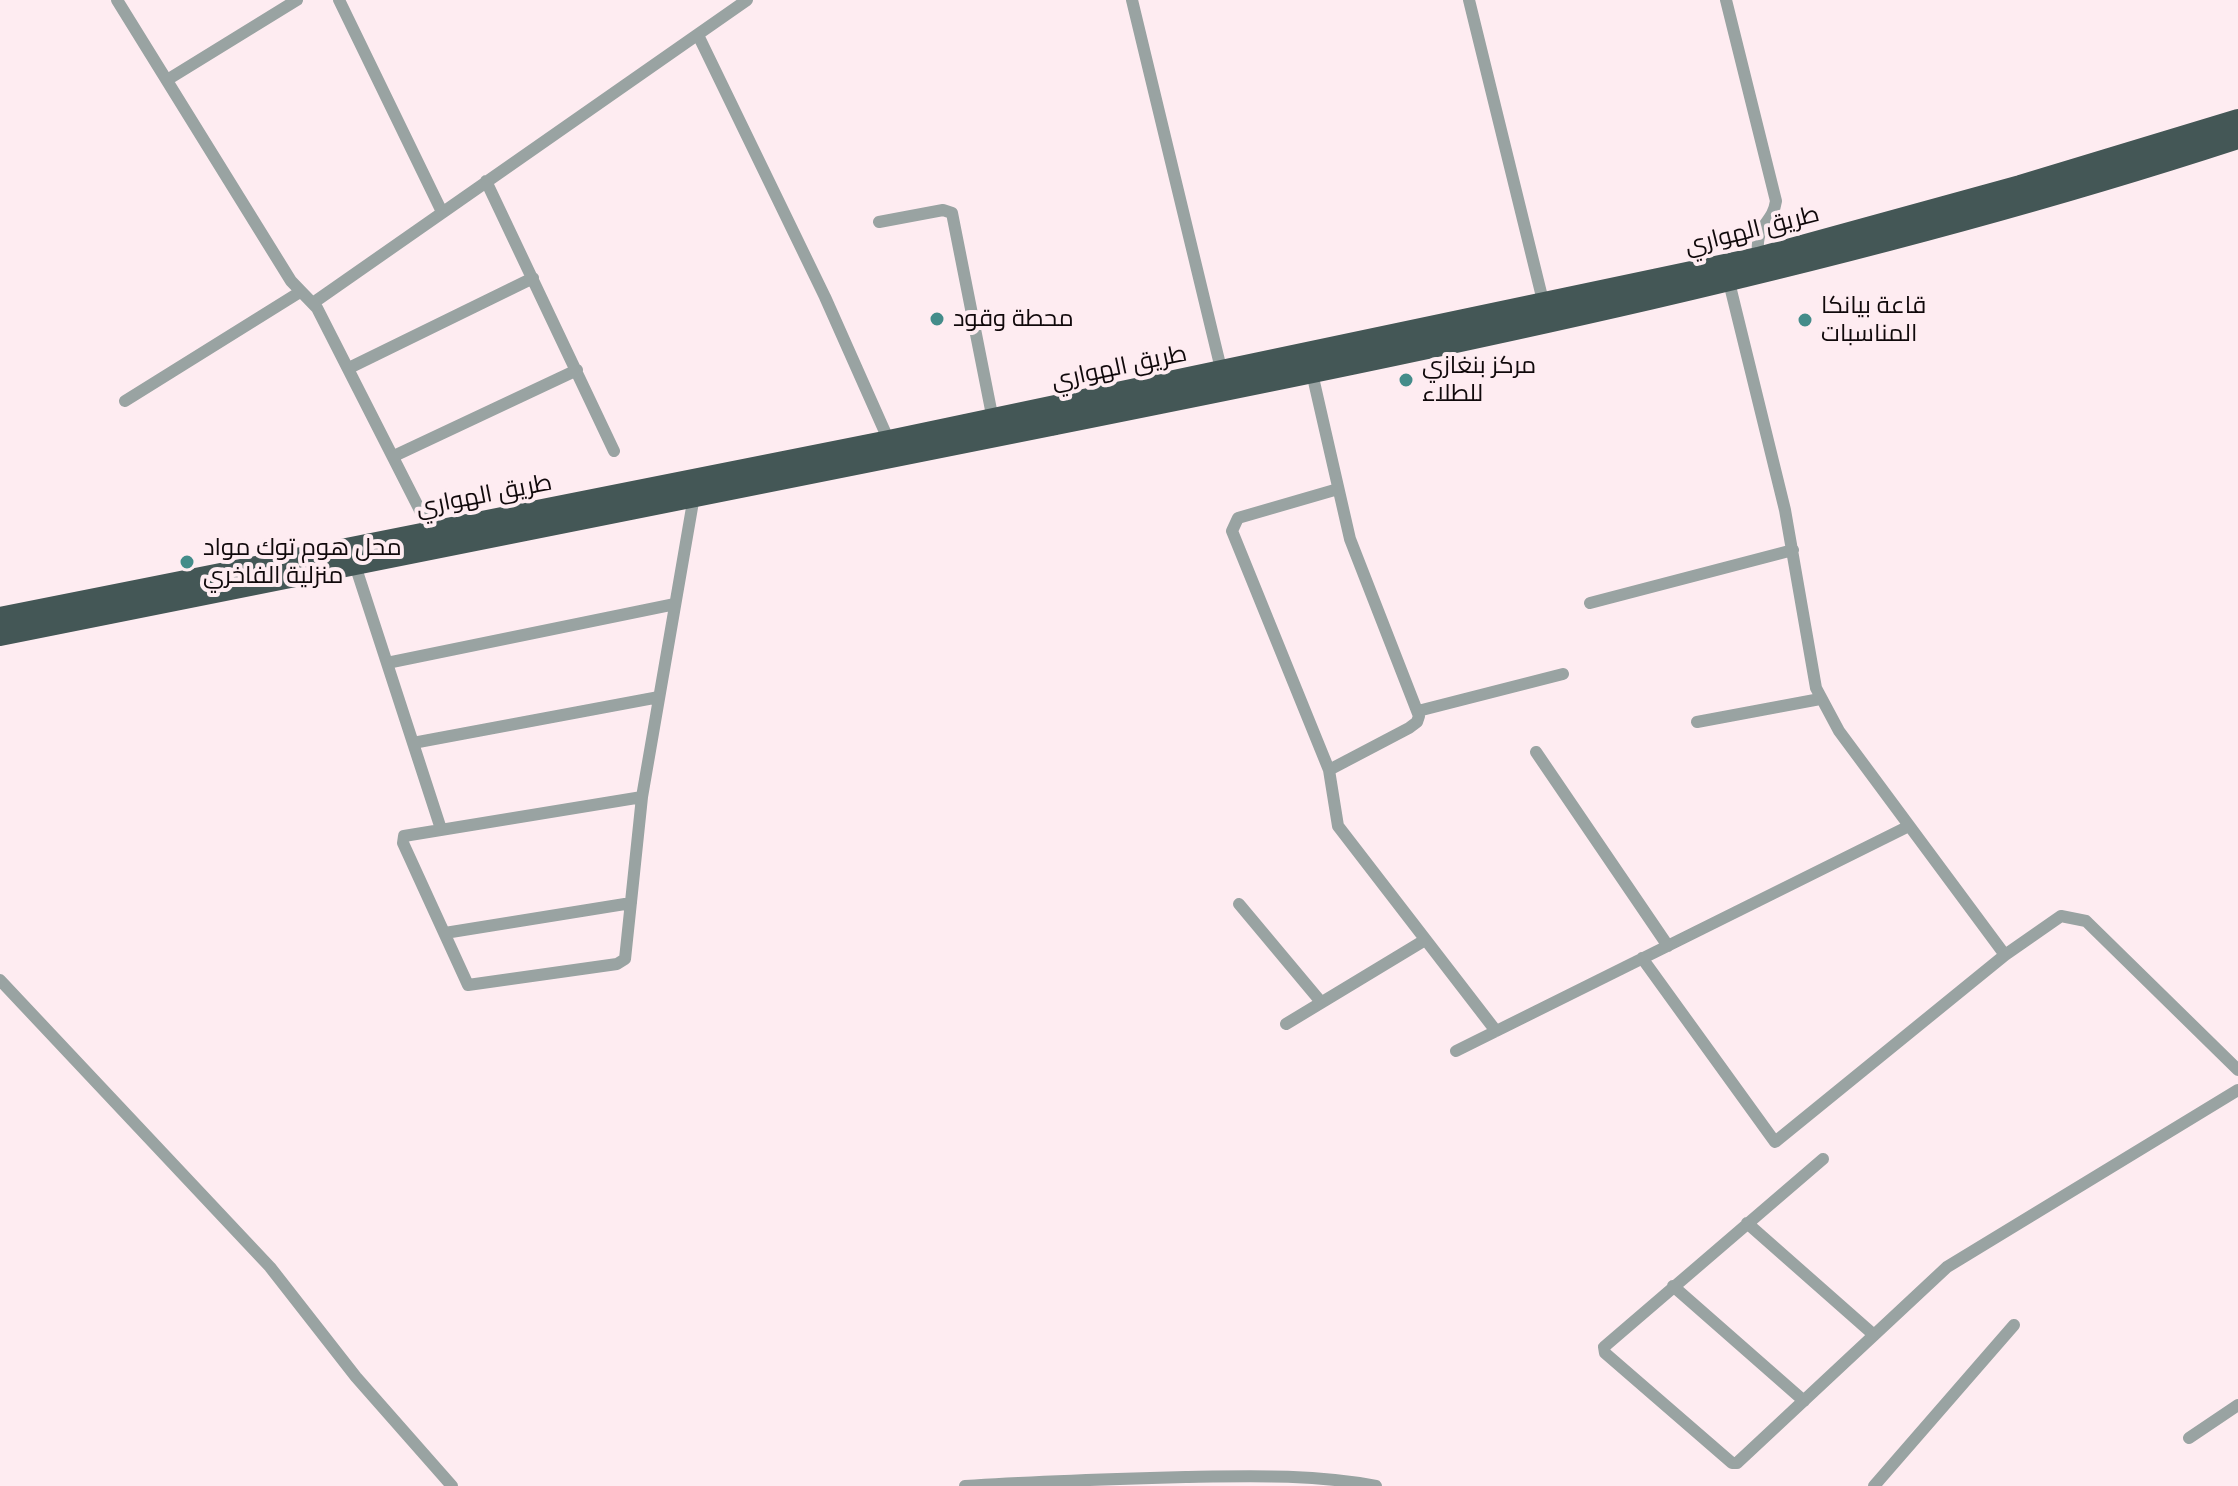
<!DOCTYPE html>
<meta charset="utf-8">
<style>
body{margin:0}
canvas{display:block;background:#feecf1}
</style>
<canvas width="2238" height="1486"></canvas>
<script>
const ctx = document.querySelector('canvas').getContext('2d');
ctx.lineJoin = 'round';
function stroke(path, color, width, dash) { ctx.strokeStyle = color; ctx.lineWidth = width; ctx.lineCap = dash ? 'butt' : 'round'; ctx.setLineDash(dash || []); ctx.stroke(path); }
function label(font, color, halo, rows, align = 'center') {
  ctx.font = font + ' "Public Sans",Cairo,sans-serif'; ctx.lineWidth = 8; ctx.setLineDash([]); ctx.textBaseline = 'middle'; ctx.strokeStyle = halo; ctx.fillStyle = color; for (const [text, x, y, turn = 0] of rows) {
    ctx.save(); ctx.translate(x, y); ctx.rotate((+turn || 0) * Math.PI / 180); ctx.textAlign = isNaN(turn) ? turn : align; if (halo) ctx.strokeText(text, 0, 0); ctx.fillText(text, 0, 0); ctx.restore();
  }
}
stroke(new Path2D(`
 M 117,0 L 291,281 L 317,308 L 431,532
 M 339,0 L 442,212
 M 1132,0 L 1222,373
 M 1469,0 L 1544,305
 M 1726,0 L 1776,201 C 1772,227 1755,220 1758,258
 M 698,35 L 825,297 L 889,441
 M 167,80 L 297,0
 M 486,181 L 614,451
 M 879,222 L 943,210 L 952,213 L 993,420
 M 1729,282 L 1785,510 L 1816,688 L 1839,731 L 2005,955
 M 313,303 L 747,0
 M 349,368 L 533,278
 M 1312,373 L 1350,539 L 1419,716 L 1417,722 L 1409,728 L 1329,770 L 1338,826 L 1496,1031
 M 125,401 L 300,292
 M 394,456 L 577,370
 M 355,565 L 441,829
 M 1590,603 L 1793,550
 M 387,663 L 675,604
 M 1418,711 L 1563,674
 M 1697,722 L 1820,699
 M 413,743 L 659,697
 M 1536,752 L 1668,946
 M 1329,770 L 1232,531 L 1238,518 L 1338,489
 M 642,797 L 404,836 L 403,843 L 468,985 L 617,964 L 625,959 L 642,797 L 694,496
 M 1239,904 L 1321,1002
 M 445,933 L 631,903
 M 1642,958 L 1775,1142 L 2005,955 L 2061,916 L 2086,921 L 2238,1070
 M 0,980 L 270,1267 L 356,1377 L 452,1486
 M 1286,1024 L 1425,940
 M 1456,1051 L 1909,826
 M 1823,1159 L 1604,1347 L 1605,1353 L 1732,1463 L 1737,1463 L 1947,1267 L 2238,1090
 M 1747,1223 L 1874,1335
 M 1673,1286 L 1804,1401
 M 2189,1438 L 2238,1405
 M 965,1486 C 1039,1481 1112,1479 1186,1477 C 1250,1476 1314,1474 1376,1486
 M 1874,1486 L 2014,1325`), '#99a3a2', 12);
stroke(new Path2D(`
 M 0,618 L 889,441 L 1758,258 L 2020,186 L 2238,120
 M 0,635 C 350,566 701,494 1051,425 C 1450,345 1850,265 2238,138`), '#445756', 22);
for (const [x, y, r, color] of [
 [937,319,8,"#448c8a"],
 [1805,320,8,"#448c8a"],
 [1406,380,8,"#448c8a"],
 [187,562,8,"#448c8a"]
]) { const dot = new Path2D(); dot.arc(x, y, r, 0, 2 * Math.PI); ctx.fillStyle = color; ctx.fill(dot); stroke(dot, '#feecf1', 3); }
label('24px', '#10090b', '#feecf1', [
 ["طريق الهواري",1752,230,-14],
 ["طريق الهواري",1119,367,-12],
 ["طريق الهواري",484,495,-11]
]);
label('24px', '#10090b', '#feecf1', [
 ["قاعة بيانكا",1821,306],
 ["المناسبات",1821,334],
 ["محطة وقود",953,319],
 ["مركز بنغازي",1422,366],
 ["للطلاء",1422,394],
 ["محل هوم توك مواد",203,548],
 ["منزلية الفاخري",203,576]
], 'left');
</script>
